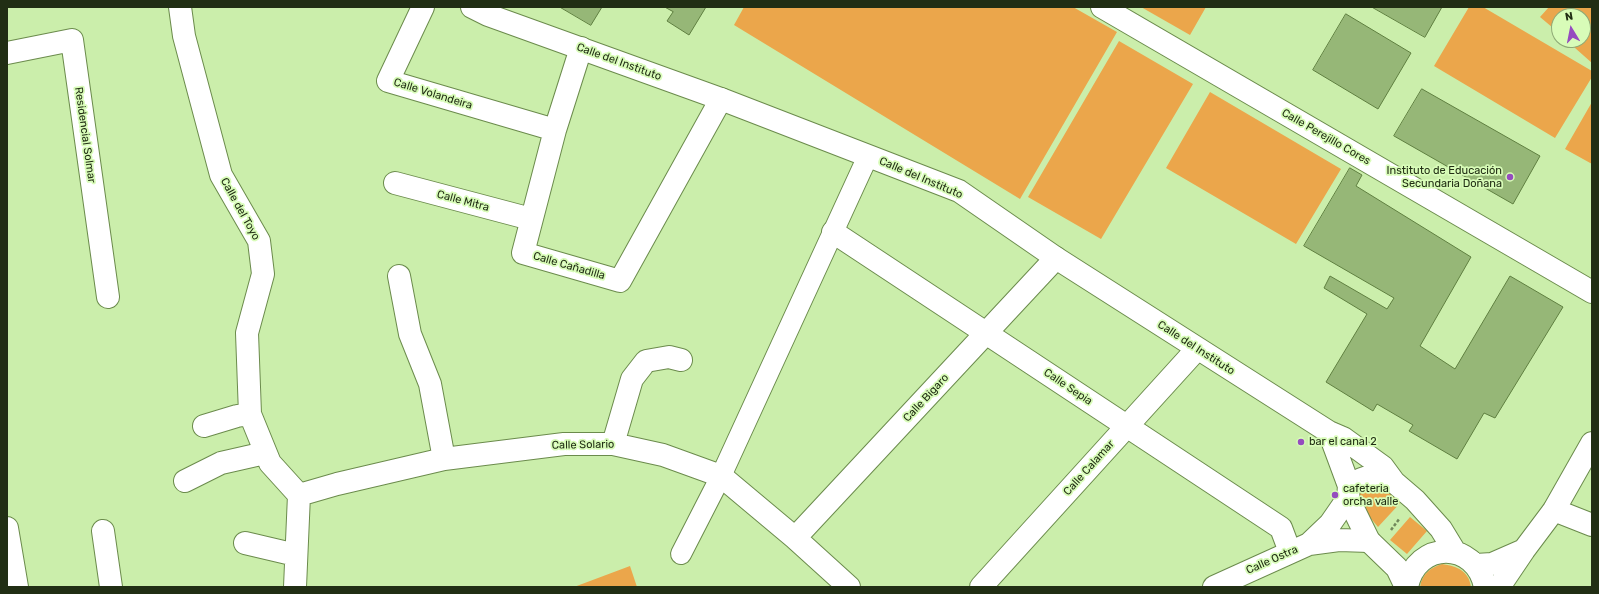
<!DOCTYPE html>
<meta charset="utf-8">
<style>
body{margin:0}
#map{position:relative;width:1599px;height:594px;overflow:hidden;background:#cbeeab;font-family:Rubik,sans-serif}
canvas{display:block}
.frame{position:absolute;inset:0;border:8px solid #212e14;pointer-events:none}
.north{position:absolute;left:1551px;top:8px;width:40px;height:40px;box-sizing:border-box;background:#d8fcb8;border:1px solid #8faa76;border-radius:50%;rotate:350deg;font-size:11px;font-weight:700;line-height:16px;text-align:center;color:#212e14}
.north::after{content:'';display:block;margin:auto;width:14px;height:18px;background:#954cbf;clip-path:polygon(50% 0,100% 100%,50% 72%,0 100%)}
</style>
<div id="map">
<canvas width="1599" height="594"></canvas>
<div class="frame"></div>
<div class="north">N</div>
</div>
<script>
const ctx = document.querySelector('canvas').getContext('2d');
ctx.lineJoin = 'round';
function paint(path, color) { ctx.fillStyle = color; ctx.fill(path, 'evenodd'); }
function stroke(path, color, width, dash) { ctx.strokeStyle = color; ctx.lineWidth = width; ctx.lineCap = dash ? 'butt' : 'round'; ctx.setLineDash(dash || []); ctx.stroke(path); }
function label(font, color, halo, rows, align = 'center') {
  ctx.font = font + ' Rubik,sans-serif'; ctx.lineWidth = 3.5; ctx.setLineDash([]); ctx.textBaseline = 'middle'; ctx.strokeStyle = halo; ctx.fillStyle = color; for (const [text, x, y, turn = 0] of rows) {
    ctx.save(); ctx.translate(x, y); ctx.rotate((+turn || 0) * Math.PI / 180); ctx.textAlign = isNaN(turn) ? turn : align; if (halo) ctx.strokeText(text, 0, 0); ctx.fillText(text, 0, 0); ctx.restore();
  }
}
paint(new Path2D(`
 M 744,7 L 1073,7 L 1117,32 L 1020,199 L 734,25 Z
 M 1141,7 L 1206,7 L 1190,35 Z
 M 1469,7 L 1483,7 L 1592,71 L 1592,77 L 1555,138 L 1434,66 Z
 M 1549,7 L 1592,7 L 1592,63 L 1566,40 L 1583,40 L 1583,16 L 1559,16 L 1559,33 L 1540,17 Z
 M 1119,41 L 1193,84 L 1101,239 L 1028,197 Z
 M 1210,92 L 1341,169 L 1296,244 L 1166,168 Z
 M 1592,102 L 1592,164 L 1565,149 Z
 M 1375,483 L 1403,500 L 1378,527 L 1359,504 L 1359,494 L 1362,489 Z
 M 1410,517 L 1427,531 L 1407,554 L 1390,540 Z
 M 1442,564 C 1457,566 1469,571 1471,587 L 1420,587 C 1422,574 1430,568 1442,564 Z
 M 630,566 L 637,587 L 574,587 Z`), '#eba64b');
const building = new Path2D(`
 M 560,7 L 602,7 L 591,25 Z
 M 665,7 L 706,7 L 689,35 L 667,21 L 673,12 Z
 M 1372,7 L 1442,7 L 1425,37 Z
 M 1346,14 L 1411,53 L 1378,109 L 1313,70 Z
 M 1422,89 L 1540,156 L 1513,204 L 1394,136 Z
 M 1350,168 L 1362,175 L 1356,186 L 1471,257 L 1420,346 L 1455,369 L 1510,276 L 1563,307 L 1495,418 L 1484,413 L 1457,459 L 1409,431 L 1413,425 L 1377,404 L 1373,411 L 1326,382 L 1367,314 L 1324,288 L 1330,276 L 1387,309 L 1394,298 L 1304,246 Z`);
paint(building, '#96b777');
stroke(building, '#5f7f40', 1);
const pedestrian = new Path2D(`
 M 681,554 L 721,476 L 868,156`);
const minor = new Path2D(`
 M 180,7 L 184,36 L 221,175 L 259,241 L 263,274 L 247,333 L 250,414 L 270,463 L 299,495
 M 423,7 L 388,81 L 555,130
 M 1102,7 L 1592,292
 M 581,48 L 555,130 L 523,253 L 620,281 L 721,99
 M 7,53 L 72,40 L 108,297
 M 395,183 L 531,219
 M 833,232 L 1281,528 L 1290,552
 M 399,276 L 410,334 L 430,384 L 444,459
 M 204,426 L 237,416 L 250,414
 M 613,444 L 632,379 L 646,361 L 669,357 L 681,360
 M 185,481 L 221,463 L 265,453
 M 299,495 L 337,484 L 444,459 L 564,444 L 613,444 L 663,455 L 721,476 L 795,538 L 849,587
 M 1554,510 L 1592,525
 M 103,531 L 111,587
 M 795,538 L 1056,258
 M 245,543 L 296,555
 M 1309,544 L 1330,524 L 1348,498
 M 295,587 L 299,495
 M 981,587 L 1197,349
 M 1214,587 L 1309,544 L 1339,540 L 1369,541`);
const tertiary = new Path2D(`
 M 472,7 L 488,15 L 721,99 L 959,191 L 1056,258 L 1329,432 L 1343,438 L 1383,467 L 1394,482 L 1415,500 L 1441,529 L 1455,552
 M 1329,432 L 1349,486
 M 1394,482 C 1373,476 1368,473 1349,486 L 1348,498 L 1369,541 L 1397,568 L 1406,587
 M 7,528 L 17,587
 M 1476,565 L 1492,564 L 1524,550
 M 1407,587 C 1416,540 1476,540 1485,587
 M 1499,587 L 1524,550 L 1554,510 L 1592,443`);
stroke(pedestrian, '#6b8b4c', 22);
stroke(minor, '#6b8b4c', 24);
stroke(tertiary, '#6b8b4c', 24);
stroke(new Path2D(`
 M 1391,530 L 1400,518`), '#70875a', 2.5, [3, 2]);
stroke(pedestrian, '#fff', 20);
stroke(minor, '#fff', 22);
stroke(tertiary, '#fff', 22);
for (const [x, y, r, color] of [
 [1510,177,4,"#954cbf"],
 [1301,442,4,"#954cbf"],
 [1335,495,4,"#954cbf"]
]) { const dot = new Path2D(); dot.arc(x, y, r, 0, 2 * Math.PI); ctx.fillStyle = color; ctx.fill(dot); stroke(dot, '#d8fcb8', 1.5); }
label('11px', '#212e14', '#d8fcb8', [
 ["Calle del Instituto",619,62,20],
 ["Calle Volandeira",433,94,17],
 ["Residencial Solmar",85,135,82],
 ["Calle Perejillo Cores",1326,137,30],
 ["Calle del Instituto",921,178,23],
 ["Calle Mitra",463,201,15],
 ["Calle del Toyo",240,209,61],
 ["Calle Cañadilla",569,266,16],
 ["Calle del Instituto",1196,348,33],
 ["Calle Sepia",1068,387,34],
 ["Calle Bigaro",926,398,-47],
 ["Calle Solario",583,445,-1],
 ["Calle Calamar",1089,468,-48],
 ["Calle Ostra",1272,560,-24]
]);
label('11px', '#212e14', '#d8fcb8', [
 ["Instituto de Educación",1502,171,"right"],
 ["Secundaria Doñana",1502,184,"right"],
 ["bar el canal 2",1309,442],
 ["cafeteria",1343,489],
 ["orcha valle",1343,502]
], 'left');
</script>
